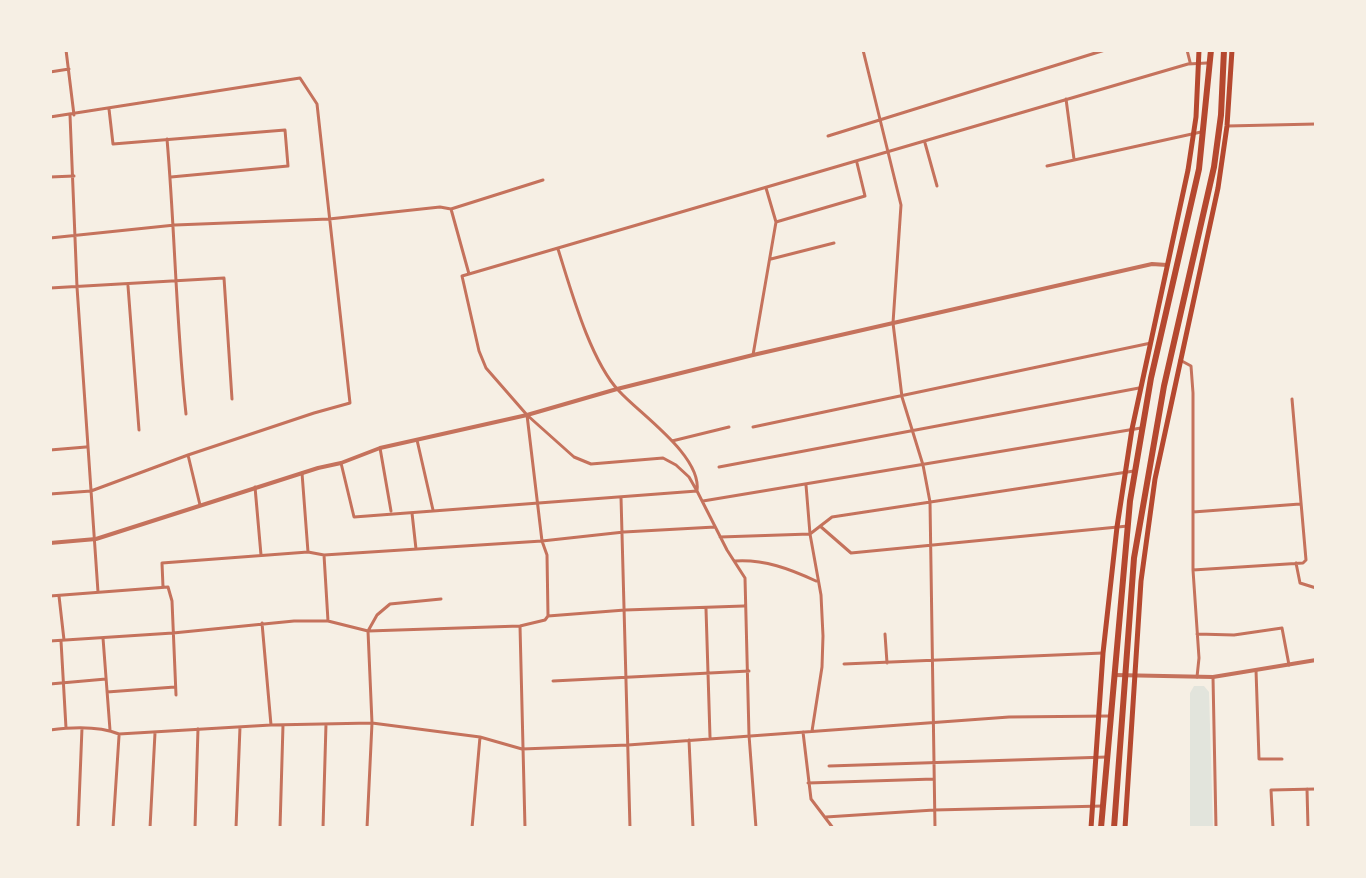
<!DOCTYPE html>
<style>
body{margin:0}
#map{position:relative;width:1366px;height:878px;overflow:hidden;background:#f6efe4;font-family:"Sofia Sans Condensed",sans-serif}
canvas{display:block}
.frame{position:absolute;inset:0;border:52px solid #f6efe4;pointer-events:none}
</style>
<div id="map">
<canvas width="1366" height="878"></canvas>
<div class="frame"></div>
</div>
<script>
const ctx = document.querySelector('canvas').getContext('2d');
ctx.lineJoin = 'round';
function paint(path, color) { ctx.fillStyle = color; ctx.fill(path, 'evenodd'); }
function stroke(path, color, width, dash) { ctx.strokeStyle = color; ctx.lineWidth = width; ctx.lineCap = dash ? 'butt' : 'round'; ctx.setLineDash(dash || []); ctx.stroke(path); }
paint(new Path2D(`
 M 1194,686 L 1204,686 L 1209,692 L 1213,828 L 1190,828 L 1190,693 Z`), '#e2e4dc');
stroke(new Path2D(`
 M 66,50 L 74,115
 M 863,50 L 901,205 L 893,323 L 902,397 L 923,465 L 930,502 L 935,828
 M 1187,50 L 1190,62
 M 50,72 L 69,69
 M 1066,99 L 1074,159
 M 109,109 L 113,144 L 285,130 L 288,166 L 171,177
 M 70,115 L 77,287 L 98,592
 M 50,117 L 300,78 L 317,104 L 350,403 L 314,413 L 188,455 L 91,491 L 50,494
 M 1227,126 L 1316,124
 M 828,136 L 1105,50
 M 167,139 C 175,231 176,323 186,414
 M 925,143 L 937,186
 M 1047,166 L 1201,132
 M 50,177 L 74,176
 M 451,209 L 543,180
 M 776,222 L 865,196 L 857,163
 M 50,238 L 175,225 L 329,219 L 440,207 L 451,209 L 469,274 L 462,276 L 479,351 L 486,368 L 527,415 L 542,541 L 547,555 L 548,616
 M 558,249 C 571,290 590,360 619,391 C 641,415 702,456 697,491
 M 771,259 L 834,243
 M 469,274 L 1188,64 L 1207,63
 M 128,286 L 139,430
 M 50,288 L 224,278 L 232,399
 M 753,355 L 776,222 L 766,188
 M 1180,360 L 1191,366 L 1193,393 L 1193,570 L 1199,658 L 1197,677
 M 527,415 L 574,457 L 591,464 L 663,458 L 676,465 L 689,477 L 697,491 L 727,550 L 745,578 L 749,735 L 756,828
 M 753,427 L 1151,343
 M 417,440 L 433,510
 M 672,441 L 729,427
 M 380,448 L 391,511
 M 50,450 L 86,447
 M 188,455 L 200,505
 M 341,463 L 354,517 L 697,491
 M 719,467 L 1139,388
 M 302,473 L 308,552
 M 806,485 L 810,534 L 821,595 L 823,636 L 822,667 L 812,731
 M 255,487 L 261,555
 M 621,497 L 630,828
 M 703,501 L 1141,428
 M 1193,512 L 1300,504
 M 412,513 L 416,549
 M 820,526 L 851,553 L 1128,526
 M 720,537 L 810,534 L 832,517 L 1134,471
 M 324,555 L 328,621
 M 735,561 C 764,559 790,569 816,581
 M 1296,563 L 1300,583 L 1316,588
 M 1193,570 L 1303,563 L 1306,560 L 1292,399
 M 163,587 L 162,563 L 308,552 L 324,555 L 542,541 L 624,532 L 715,527
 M 50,596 L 168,587 L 172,601 L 176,695
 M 59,596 L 64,640
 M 706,609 L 710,737
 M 262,623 L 271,725
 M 520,626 L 525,828
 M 885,634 L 887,663
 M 1197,634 L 1234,635 L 1282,628 L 1289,665
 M 103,638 L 110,730
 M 50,641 L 173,633 L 294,621 L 328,621 L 368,631 L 520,626 L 545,620 L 548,616 L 625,610 L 744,606
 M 61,641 L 66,728
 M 844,664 L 1103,653
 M 1256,670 L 1259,759 L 1282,759
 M 1213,677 L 1216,828
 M 553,681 L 749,671
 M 50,684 L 106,679
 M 107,692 L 175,687
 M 50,730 C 72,727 99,726 119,734 L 271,725 L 372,723 L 480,737 L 522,749 L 628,745 L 1009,717 L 1110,716
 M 803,732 L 811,799 L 833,828
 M 689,740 L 693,828
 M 829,766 L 1107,757
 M 808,783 L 934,779
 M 1307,789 L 1308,828
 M 826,817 L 934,810 L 1103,806
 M 78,828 L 82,728
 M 113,828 L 119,736
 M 150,828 L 155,733
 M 195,828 L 198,729
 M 236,828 L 240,727
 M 280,828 L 283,725
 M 323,828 L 326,724
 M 367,828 L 372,723 L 368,631 L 377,615 L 390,604 L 441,599
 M 472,828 L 480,737
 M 1273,828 L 1271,790 L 1316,789`), '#c5725c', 3);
stroke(new Path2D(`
 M 50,543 L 96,539 L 318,468 L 341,463 L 380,448 L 527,415 L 617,389 L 753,355 L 1152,264 L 1167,265
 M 1114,675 L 1213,677 L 1316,660`), '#c5725c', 4);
stroke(new Path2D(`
 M 1091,828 L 1103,653 L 1117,527 L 1132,429 L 1188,170 L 1196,117 L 1199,50
 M 1125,828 L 1141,581 L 1155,479 L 1218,188 L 1227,126 L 1232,50`), '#b5482f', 5);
stroke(new Path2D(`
 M 1101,828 L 1130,501 L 1151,378 L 1199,169 L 1211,50
 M 1114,828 L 1134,558 L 1164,386 L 1214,167 L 1221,115 L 1224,50`), '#b5482f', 6);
</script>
